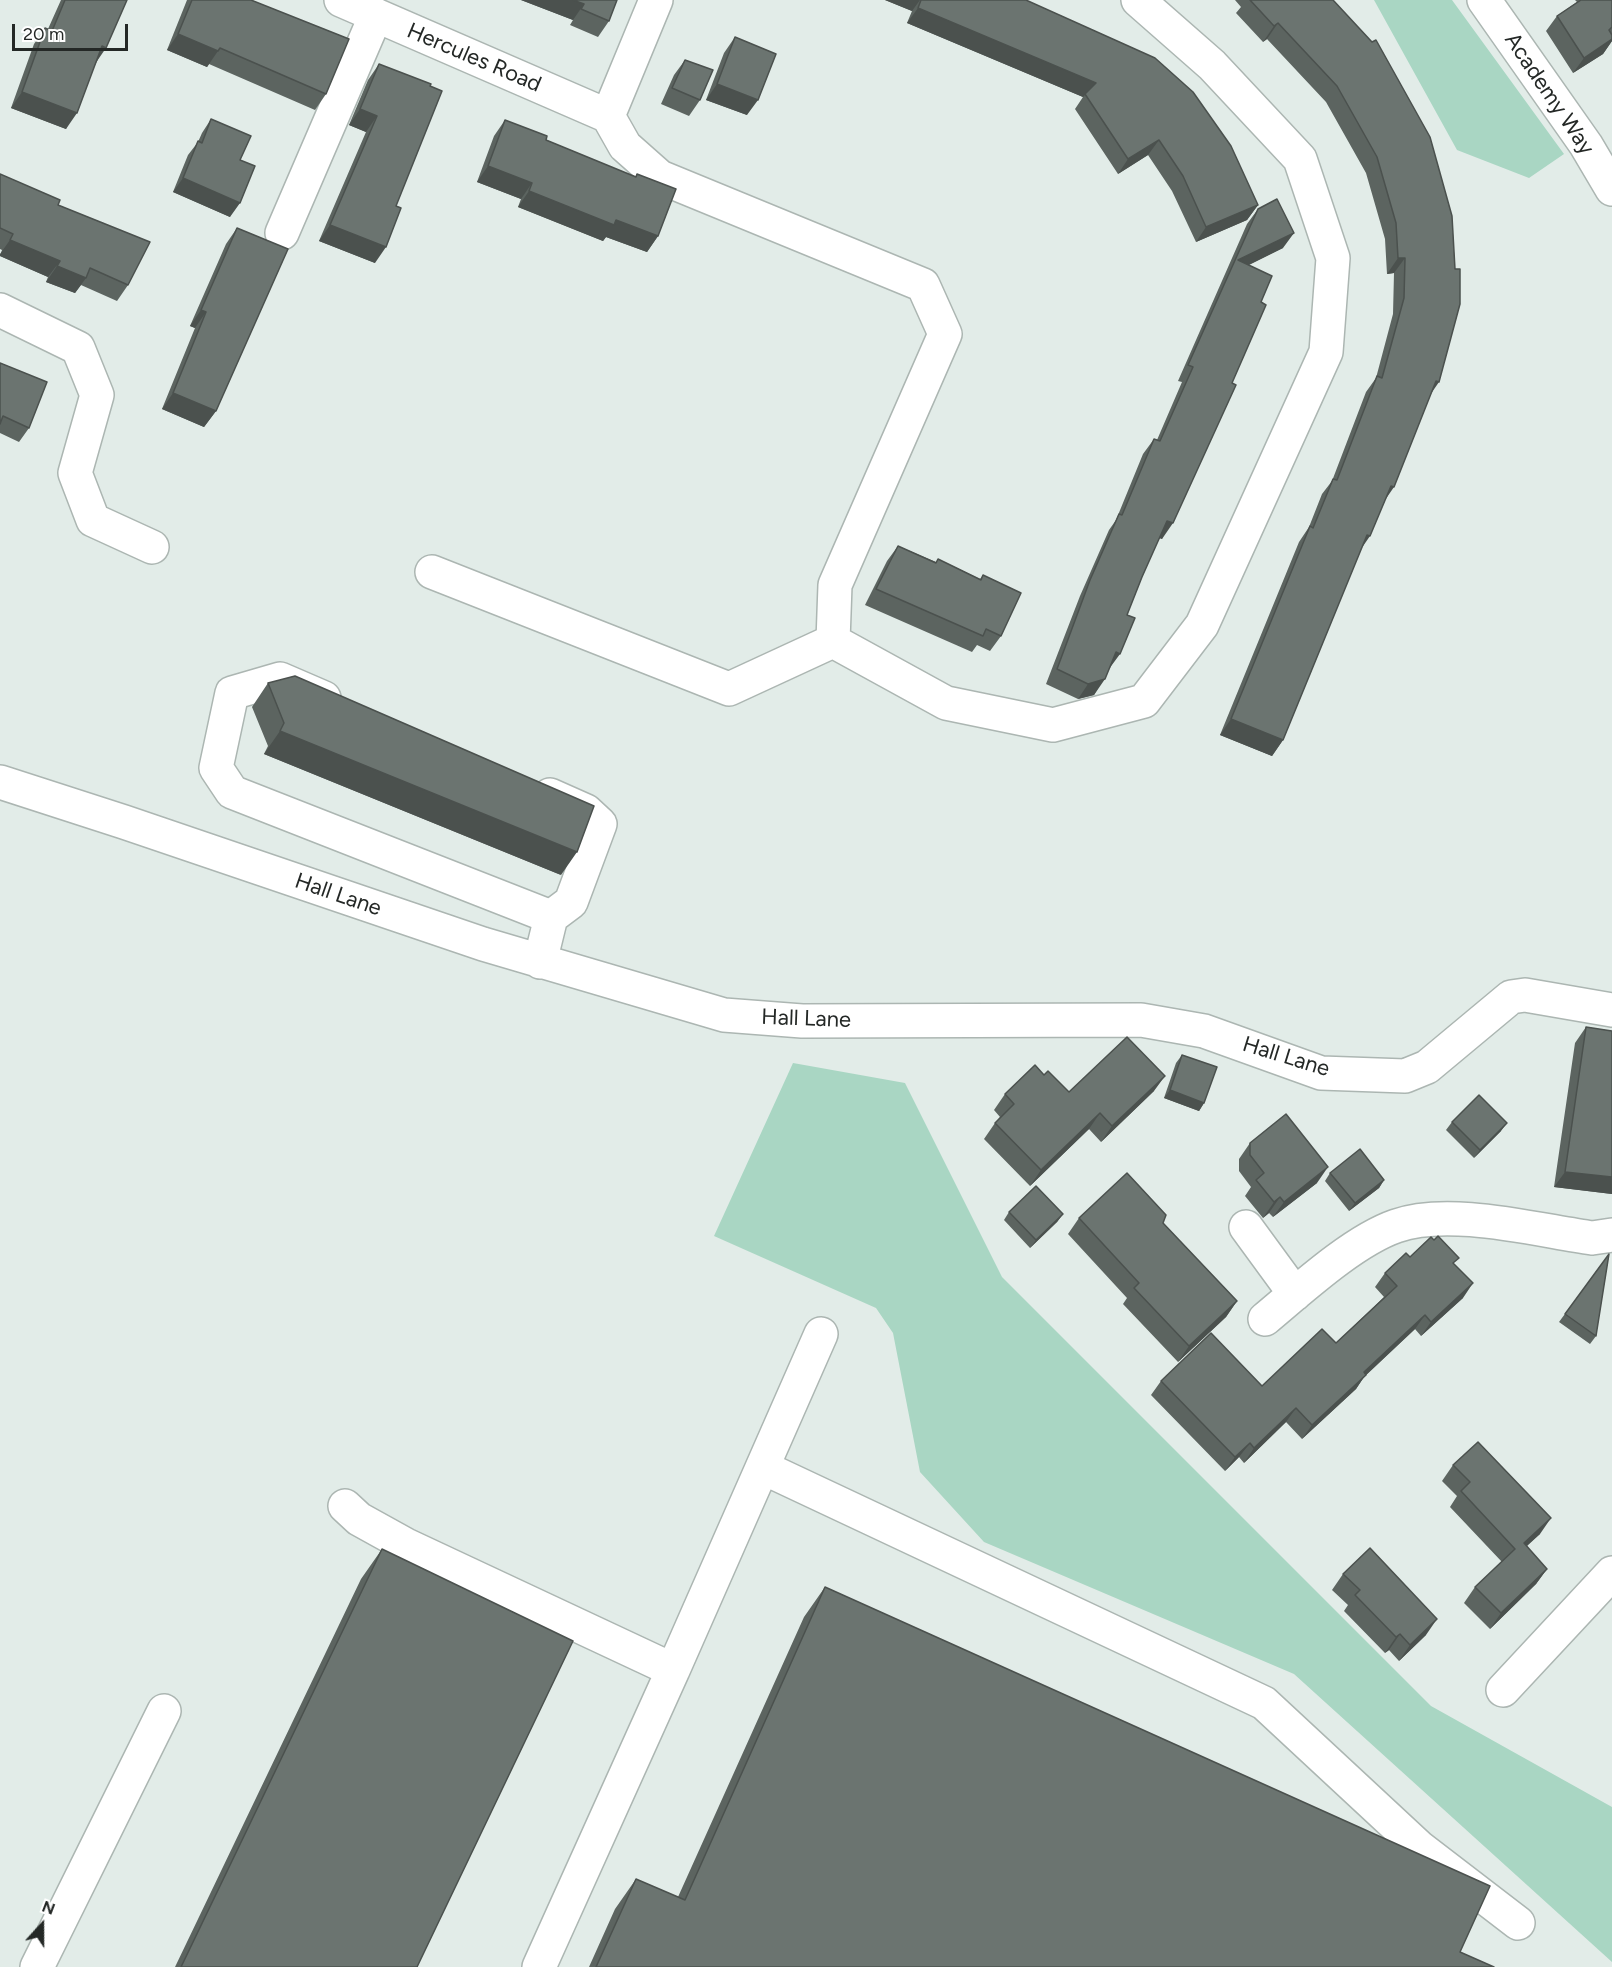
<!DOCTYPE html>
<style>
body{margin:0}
#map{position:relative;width:1612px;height:1967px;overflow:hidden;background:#e2ece8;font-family:Figtree,sans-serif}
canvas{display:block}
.north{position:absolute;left:12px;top:1895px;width:60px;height:60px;-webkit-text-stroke:4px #fff;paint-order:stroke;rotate:21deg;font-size:16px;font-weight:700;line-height:24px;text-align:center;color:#242826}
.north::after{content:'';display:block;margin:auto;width:21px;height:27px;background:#242826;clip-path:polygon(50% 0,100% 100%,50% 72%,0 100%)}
.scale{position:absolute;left:12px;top:24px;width:116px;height:27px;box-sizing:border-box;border:3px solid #242826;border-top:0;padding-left:8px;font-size:18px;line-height:21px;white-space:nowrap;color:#242826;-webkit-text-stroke:4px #fff;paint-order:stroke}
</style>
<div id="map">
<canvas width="1612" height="1967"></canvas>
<div class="north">N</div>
<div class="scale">20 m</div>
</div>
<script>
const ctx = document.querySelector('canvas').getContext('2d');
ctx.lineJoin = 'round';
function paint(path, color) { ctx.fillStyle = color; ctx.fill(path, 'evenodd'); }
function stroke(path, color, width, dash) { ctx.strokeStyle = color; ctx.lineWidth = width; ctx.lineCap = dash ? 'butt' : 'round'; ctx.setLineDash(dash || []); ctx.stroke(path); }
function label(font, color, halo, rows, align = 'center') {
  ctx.font = font + ' Figtree,sans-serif'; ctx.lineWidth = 5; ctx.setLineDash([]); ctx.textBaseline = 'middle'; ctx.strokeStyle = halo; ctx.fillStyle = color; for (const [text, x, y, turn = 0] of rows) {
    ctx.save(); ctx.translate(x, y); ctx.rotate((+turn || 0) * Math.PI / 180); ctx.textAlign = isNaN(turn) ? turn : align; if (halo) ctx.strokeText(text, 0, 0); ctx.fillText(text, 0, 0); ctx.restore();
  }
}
paint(new Path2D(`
 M 1374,0 L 1452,0 L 1564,154 L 1529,178 L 1457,150 Z
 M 793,1063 L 905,1083 L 1002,1277 L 1431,1706 L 1612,1807 L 1612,1962 L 1294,1674 L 984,1542 L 920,1472 L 893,1333 L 876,1308 L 714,1236 Z`), '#a9d6c3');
const minor = new Path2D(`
 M 341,0 L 608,116
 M 1484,0 L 1586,145 L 1612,189
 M 608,116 L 625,146 L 660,177 L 923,285 L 945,334 L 835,585 L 833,641 L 946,703 L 1053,725 L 1144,701 L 1202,625 L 1326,352 L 1333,258 L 1300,159 L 1212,65 L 1138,0
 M 608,116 L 656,0
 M 282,233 L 376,15
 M 0,310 L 78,348 L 97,395 L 75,473 L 93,520 L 152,547
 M 432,572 L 729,689 L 833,641
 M 324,698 L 280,679 L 232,693 L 216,768 L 232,792 L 551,917 L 540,962
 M 0,782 L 124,822 L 483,944 L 724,1015 L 802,1021 L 1141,1020 L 1204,1031 L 1321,1073 L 1405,1076 L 1427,1067 L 1511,997 L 1525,995 L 1612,1010
 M 550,795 L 586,811 L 600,824 L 571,902 L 551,917
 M 1246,1227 L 1295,1294
 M 1265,1319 C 1301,1289 1353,1241 1396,1226 C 1449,1207 1536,1230 1592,1238 L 1612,1235
 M 764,1468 L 1264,1703 L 1419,1847 L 1518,1923
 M 345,1506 L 359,1519 L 406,1545 L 673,1670 L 539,1967
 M 673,1670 L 821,1334
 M 1503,1690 L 1612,1573
 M 37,1967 L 164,1711`);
stroke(minor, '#acb6b2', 36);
stroke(minor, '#fff', 33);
paint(new Path2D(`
 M 61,0 L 127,0 L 96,63 L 66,129 L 11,108 L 34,44 L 45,28 L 48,29 Z
 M 187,0 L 251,0 L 326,94 L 315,110 L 209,64 L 207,67 L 167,50 Z
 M 521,0 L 617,0 L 609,21 L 598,37 L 570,25 L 573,20 Z
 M 885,0 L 1026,0 L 1258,205 L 1247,220 L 1196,242 L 1172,191 L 1148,155 L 1118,174 L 1075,109 L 1083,97 L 907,23 L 912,11 Z
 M 1235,0 L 1333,0 L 1372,42 L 1430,395 L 1384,502 L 1360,551 L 1283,740 L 1272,756 L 1220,735 L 1299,542 L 1309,527 L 1322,494 L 1332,481 L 1366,392 L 1376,378 L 1393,314 L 1394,273 L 1387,274 L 1385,239 L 1366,173 L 1326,102 L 1267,39 L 1263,42 L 1236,13 L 1241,7 Z
 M 1575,0 L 1612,0 L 1612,41 L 1603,54 L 1573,73 L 1546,31 L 1557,16 L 1577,2 Z
 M 735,37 L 747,115 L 706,100 L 724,53 Z
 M 685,60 L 700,100 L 689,116 L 661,104 L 674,75 Z
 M 379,64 L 375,263 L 319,241 L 366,132 L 349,125 L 368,80 Z
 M 211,119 L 240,160 L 230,217 L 173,192 L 188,155 L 198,142 L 202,133 Z
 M 505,120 L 546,140 L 635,177 L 637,174 L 658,236 L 647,252 L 606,237 L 603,241 L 518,207 L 521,199 L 477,182 L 494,136 Z
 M 0,174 L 58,205 L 128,285 L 117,301 L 81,285 L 75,293 L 46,282 L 48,277 L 0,256 L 2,250 L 0,249 Z
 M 1258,209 L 1283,248 L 1249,265 L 1261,302 L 1162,539 L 1159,538 L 1142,577 L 1127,615 L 1110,668 L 1094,695 L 1078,699 L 1046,684 L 1080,596 L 1109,530 L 1116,520 L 1143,454 L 1154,439 L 1157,440 L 1182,382 L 1178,381 L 1247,224 Z
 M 237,228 L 216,411 L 204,427 L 162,409 L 195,328 L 190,326 L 226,244 Z
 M 0,363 L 29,428 L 19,442 L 0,433 Z
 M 898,546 L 936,562 L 938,559 L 980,579 L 983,575 L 1001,636 L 990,651 L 977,645 L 972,652 L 865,605 L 887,561 Z
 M 268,683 L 561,875 L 264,754 L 268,746 L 252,707 Z
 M 1586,1027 L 1612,1031 L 1612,1194 L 1554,1187 L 1575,1043 Z
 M 1182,1055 L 1204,1103 L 1199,1111 L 1164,1098 L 1176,1063 Z
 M 1044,1075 L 1069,1092 L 1154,1091 L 1101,1142 L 1089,1129 L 1030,1186 L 984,1139 L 995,1123 L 1000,1117 L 994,1110 L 1005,1094 Z
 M 1452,1122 L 1501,1131 L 1474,1158 L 1446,1130 Z
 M 1250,1143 L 1317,1183 L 1273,1217 L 1269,1213 L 1263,1218 L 1245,1196 L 1251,1187 L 1239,1171 L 1239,1159 Z
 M 1330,1173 L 1384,1180 L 1379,1188 L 1349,1211 L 1325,1181 Z
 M 1009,1212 L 1063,1214 L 1057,1222 L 1030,1248 L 1004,1220 Z
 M 1079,1218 L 1163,1223 L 1237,1301 L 1226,1317 L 1178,1362 L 1123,1304 L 1127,1298 L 1068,1234 Z
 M 1609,1254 L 1596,1336 L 1590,1344 L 1559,1322 Z
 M 1410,1257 L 1454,1264 L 1463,1298 L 1421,1336 L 1415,1329 L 1364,1377 L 1356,1389 L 1302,1439 L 1286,1422 L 1244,1463 L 1239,1457 L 1225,1471 L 1151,1395 L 1161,1381 L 1262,1386 L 1336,1343 L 1384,1297 L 1375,1287 L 1385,1273 Z
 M 1453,1465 L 1540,1534 L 1526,1546 L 1547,1569 L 1536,1584 L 1490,1629 L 1464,1603 L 1475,1587 L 1502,1562 L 1450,1507 L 1457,1496 L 1442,1481 Z
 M 382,1549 L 417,1967 L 175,1967 L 361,1579 Z
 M 1343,1574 L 1426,1635 L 1399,1661 L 1389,1650 L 1385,1653 L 1344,1611 L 1348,1605 L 1332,1590 Z
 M 825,1587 L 1460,1952 L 1494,1967 L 589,1967 L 615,1909 L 636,1879 L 678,1897 L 804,1617 Z`), '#5c6460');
paint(new Path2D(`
 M 521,0 L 573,0 L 584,4 L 573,20 Z
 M 885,0 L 920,0 L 912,11 Z
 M 918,8 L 1096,83 L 1083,97 L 907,23 Z
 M 1278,23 L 1267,39 L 1263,42 L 1274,26 Z
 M 178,34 L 218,51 L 207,67 L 167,50 Z
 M 1612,39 L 1612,41 L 1603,54 L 1573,73 L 1584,58 Z
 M 102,46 L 106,48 L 95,64 Z
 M 717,84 L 758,100 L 747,115 L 706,100 Z
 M 22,92 L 77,113 L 66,129 L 11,108 Z
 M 360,109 L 377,116 L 366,132 L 349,125 Z
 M 1159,140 L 1148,155 L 1118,174 L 1128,159 Z
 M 488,166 L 532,183 L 521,199 L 477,182 Z
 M 183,178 L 240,203 L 230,217 L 173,192 Z
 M 529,191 L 616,220 L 658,236 L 647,252 L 606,237 L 603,241 L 518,207 Z
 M 1258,205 L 1247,220 L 1196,242 L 1206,227 Z
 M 330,225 L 386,247 L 375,263 L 319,241 Z
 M 1294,233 L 1283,248 L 1228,275 L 1238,260 Z
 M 10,240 L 60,261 L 48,277 L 0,256 L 0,254 Z
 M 1398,258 L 1405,258 L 1394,273 L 1387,274 Z
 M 57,266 L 86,278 L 75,293 L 46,282 Z
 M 201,310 L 206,312 L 195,328 L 190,326 Z
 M 1436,381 L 1439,382 L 1428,398 Z
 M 173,393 L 216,411 L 204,427 L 162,409 Z
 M 1391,486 L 1394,487 L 1383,503 Z
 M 1167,521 L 1173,523 L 1162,539 L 1156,536 Z
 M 1367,535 L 1370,536 L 1359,552 Z
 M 1116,652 L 1120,654 L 1109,669 Z
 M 1105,679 L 1094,695 L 1078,699 L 1088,684 Z
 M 1231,719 L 1283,740 L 1272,756 L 1220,735 Z
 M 280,731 L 577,852 L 561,875 L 264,754 Z
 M 1165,1076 L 1154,1091 L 1101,1142 L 1112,1126 Z
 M 1170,1090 L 1204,1103 L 1199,1111 L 1164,1098 Z
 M 1100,1113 L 1089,1129 L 1030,1186 L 1041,1170 Z
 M 1507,1123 L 1501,1131 L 1474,1158 L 1480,1150 Z
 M 1328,1167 L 1317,1183 L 1273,1217 L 1284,1202 Z
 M 1565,1172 L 1612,1177 L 1612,1194 L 1554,1187 Z
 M 1384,1180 L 1379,1188 L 1349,1211 L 1355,1203 Z
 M 1280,1197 L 1269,1213 L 1263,1218 L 1274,1202 Z
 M 1063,1214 L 1057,1222 L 1030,1248 L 1036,1240 Z
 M 1473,1283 L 1463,1298 L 1421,1336 L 1431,1322 Z
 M 1237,1301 L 1226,1317 L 1178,1362 L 1189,1346 Z
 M 1425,1315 L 1415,1329 L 1364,1377 L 1356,1389 L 1302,1439 L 1312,1425 L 1364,1372 Z
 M 1296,1408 L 1286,1422 L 1244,1463 L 1254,1448 Z
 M 1250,1443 L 1239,1457 L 1225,1471 L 1235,1457 Z
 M 1551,1518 L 1540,1534 L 1513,1559 L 1524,1543 Z
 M 1547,1569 L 1536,1584 L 1490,1629 L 1501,1613 Z
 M 1437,1619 L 1426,1635 L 1399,1661 L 1410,1645 Z
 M 1400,1634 L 1389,1650 L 1385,1653 L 1396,1637 Z`), '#4b514e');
const building = new Path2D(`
 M 65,0 L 127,0 L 106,48 L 102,46 L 77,113 L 22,92 L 45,28 L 52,31 Z
 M 192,0 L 251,0 L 349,39 L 326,94 L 220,48 L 218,51 L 178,34 Z
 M 573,0 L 617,0 L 609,21 L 581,9 L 584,4 Z
 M 921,0 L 1026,0 L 1155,58 L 1193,92 L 1231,146 L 1258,205 L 1206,227 L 1183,176 L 1159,140 L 1128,159 L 1085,94 L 1096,83 L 918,8 Z
 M 1250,0 L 1333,0 L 1372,42 L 1376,40 L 1430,137 L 1452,216 L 1455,269 L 1460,269 L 1460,304 L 1439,382 L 1436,381 L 1394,487 L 1391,486 L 1370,536 L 1367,535 L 1283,740 L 1231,719 L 1310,526 L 1313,528 L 1333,479 L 1337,480 L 1377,376 L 1382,378 L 1404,298 L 1405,258 L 1398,258 L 1396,223 L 1377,157 L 1337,86 L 1278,23 L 1274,26 Z
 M 1581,0 L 1612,0 L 1612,27 L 1609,30 L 1612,35 L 1612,39 L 1584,58 L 1557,16 Z
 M 735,37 L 776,54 L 758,100 L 717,84 Z
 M 685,60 L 713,70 L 700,100 L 672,88 Z
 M 379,64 L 431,84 L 430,86 L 442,91 L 396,206 L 401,208 L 386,247 L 330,225 L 377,116 L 360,109 Z
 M 211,119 L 251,136 L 240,160 L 255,166 L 240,203 L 183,178 L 198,141 L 202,143 Z
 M 505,120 L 547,136 L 546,140 L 636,177 L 637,174 L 676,189 L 658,236 L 616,220 L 614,225 L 529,191 L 532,183 L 488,166 Z
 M 0,174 L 60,200 L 58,205 L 150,242 L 128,285 L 90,268 L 86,278 L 57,266 L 60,261 L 10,240 L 13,234 L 0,228 Z
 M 1277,199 L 1294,233 L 1238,260 L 1272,276 L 1261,302 L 1266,305 L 1232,383 L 1236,385 L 1173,523 L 1167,521 L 1142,577 L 1127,615 L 1135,618 L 1120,654 L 1116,652 L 1105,679 L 1088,684 L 1057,669 L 1090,580 L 1119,514 L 1122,515 L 1154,439 L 1160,441 L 1193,367 L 1188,365 L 1258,209 Z
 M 237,228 L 288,249 L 216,411 L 173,393 L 206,312 L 201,310 Z
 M 0,363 L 47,382 L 29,428 L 3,416 L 0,424 Z
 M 898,546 L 936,563 L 938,559 L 981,580 L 983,575 L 1021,593 L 1001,636 L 986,629 L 983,636 L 876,589 Z
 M 295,676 L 594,806 L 577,852 L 280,731 L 284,723 L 268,683 Z
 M 1586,1027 L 1612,1031 L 1612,1177 L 1565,1172 Z
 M 1127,1037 L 1165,1076 L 1112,1126 L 1100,1113 L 1041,1170 L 995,1123 L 1014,1104 L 1005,1094 L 1035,1065 L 1044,1075 L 1048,1071 L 1069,1092 Z
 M 1182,1055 L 1217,1067 L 1204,1103 L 1170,1090 Z
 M 1479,1095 L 1507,1123 L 1480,1150 L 1452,1122 Z
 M 1286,1114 L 1328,1167 L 1284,1202 L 1280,1197 L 1274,1202 L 1256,1180 L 1264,1173 L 1250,1155 L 1250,1143 Z
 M 1360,1149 L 1384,1180 L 1355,1203 L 1330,1173 Z
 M 1127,1173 L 1166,1215 L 1163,1223 L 1237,1301 L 1189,1346 L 1134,1288 L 1139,1283 L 1079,1218 Z
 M 1036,1186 L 1063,1214 L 1036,1240 L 1009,1212 Z
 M 1438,1236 L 1459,1258 L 1453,1263 L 1473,1283 L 1431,1322 L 1425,1315 L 1364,1372 L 1366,1375 L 1312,1425 L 1296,1408 L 1254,1448 L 1250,1443 L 1235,1457 L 1161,1381 L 1211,1333 L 1262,1386 L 1322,1329 L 1336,1343 L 1397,1286 L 1385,1273 L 1406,1253 L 1410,1257 L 1431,1237 L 1434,1240 Z
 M 1609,1254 L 1596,1336 L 1565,1314 Z
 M 1478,1442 L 1551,1518 L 1524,1543 L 1547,1569 L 1501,1613 L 1475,1587 L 1515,1549 L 1461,1491 L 1470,1482 L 1453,1465 Z
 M 1370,1548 L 1437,1619 L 1410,1645 L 1400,1634 L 1396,1637 L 1355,1595 L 1360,1590 L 1343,1574 Z
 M 382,1549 L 573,1641 L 417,1967 L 181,1967 Z
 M 825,1587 L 1490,1886 L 1460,1952 L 1494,1967 L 596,1967 L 636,1879 L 685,1900 Z`);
paint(building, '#6b7470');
stroke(building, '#4b514e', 1.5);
label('22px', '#242826', '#fff', [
 ["Hercules Road",474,58,23],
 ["Academy Way",1549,94,56],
 ["Hall Lane",338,895,19],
 ["Hall Lane",806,1019,2],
 ["Hall Lane",1286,1057,17]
]);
</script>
